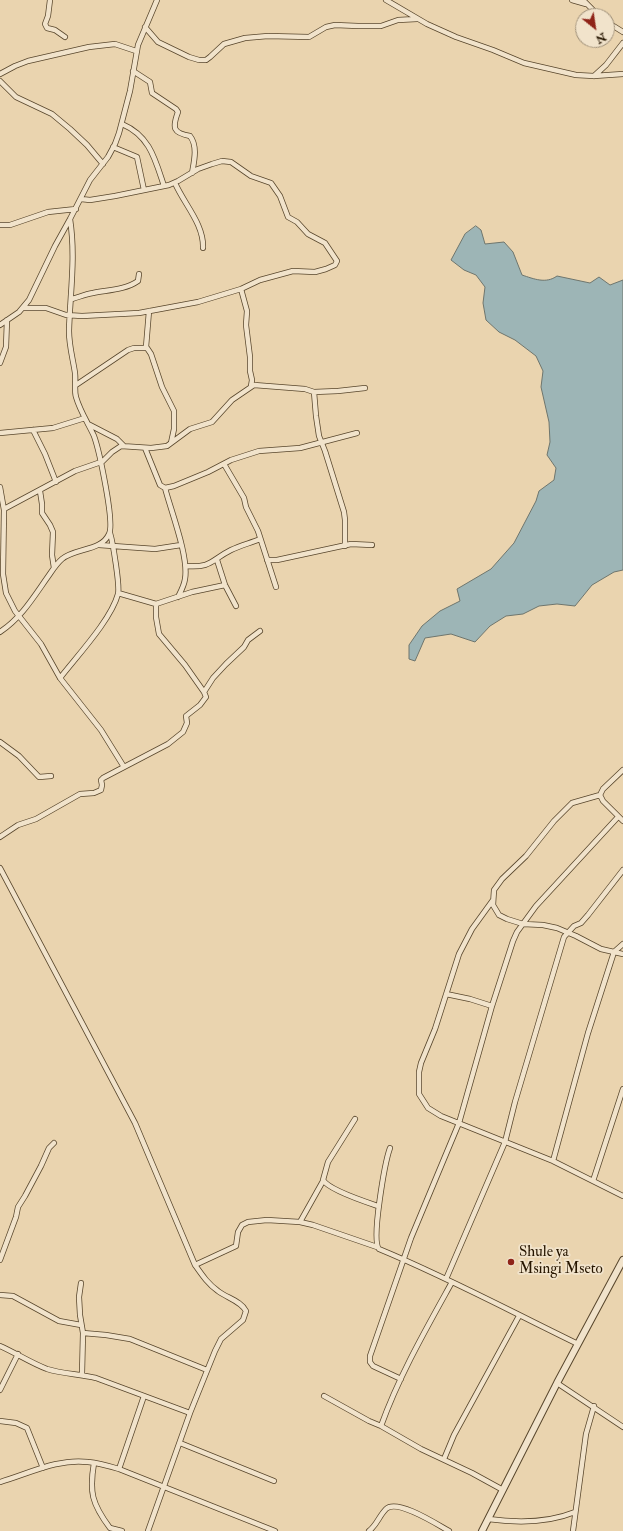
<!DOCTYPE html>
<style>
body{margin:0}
#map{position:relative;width:623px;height:1531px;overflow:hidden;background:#ead4af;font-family:"IM FELL Double Pica",serif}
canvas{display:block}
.north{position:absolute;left:575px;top:8px;width:40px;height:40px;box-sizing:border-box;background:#f1e3cb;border:1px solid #a0917a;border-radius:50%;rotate:150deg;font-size:11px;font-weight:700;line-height:16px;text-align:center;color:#271600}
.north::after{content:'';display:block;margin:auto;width:14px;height:18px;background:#8f2418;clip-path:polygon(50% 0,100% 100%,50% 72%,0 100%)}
</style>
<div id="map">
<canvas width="623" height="1531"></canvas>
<div class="north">N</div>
</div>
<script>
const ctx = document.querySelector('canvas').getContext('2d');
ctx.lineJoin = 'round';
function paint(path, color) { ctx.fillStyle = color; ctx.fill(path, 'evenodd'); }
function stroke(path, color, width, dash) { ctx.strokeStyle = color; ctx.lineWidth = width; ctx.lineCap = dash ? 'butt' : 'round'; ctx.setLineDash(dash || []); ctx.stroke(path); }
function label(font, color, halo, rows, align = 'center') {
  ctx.font = font + ' "IM FELL Double Pica",serif'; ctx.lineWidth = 3.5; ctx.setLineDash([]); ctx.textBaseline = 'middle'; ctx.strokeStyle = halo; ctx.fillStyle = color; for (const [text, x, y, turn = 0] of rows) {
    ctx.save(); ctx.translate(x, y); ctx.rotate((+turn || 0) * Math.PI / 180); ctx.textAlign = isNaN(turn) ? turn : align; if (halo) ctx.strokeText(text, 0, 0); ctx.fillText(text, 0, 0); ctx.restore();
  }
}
const water = new Path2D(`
 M 476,226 L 481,230 L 485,244 L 504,242 L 513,252 L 522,275 C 534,279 546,284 557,276 L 590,283 L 599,277 L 610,285 L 623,280 L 623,570 L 614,572 L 592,585 L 575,606 L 557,604 L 539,606 L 523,614 L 506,616 L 490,626 L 475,642 L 451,634 L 425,638 L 415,661 L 409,659 L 409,645 L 422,626 L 440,611 L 460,601 L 457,589 L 491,569 L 514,543 L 536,501 L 539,491 L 554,480 L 556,468 L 547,455 L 550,442 L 549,422 L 541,387 L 543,371 L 536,356 L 515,340 L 499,332 L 486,320 L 483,303 L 485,287 L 476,275 L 464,270 L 451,260 L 465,234 Z`);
paint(water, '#9db5b6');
stroke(water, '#6e756d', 1);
const minor = new Path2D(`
 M 50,0 L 48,16 L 45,24 L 47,28 L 55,30 L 65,37
 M 386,0 L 427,24 L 456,37 L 493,50 L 524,63 L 576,75 L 594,76 L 623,74
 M 572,0 L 586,4
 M 583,0 L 599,16
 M 607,22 L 623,32
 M 145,27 L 158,42 L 189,57 L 199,60 L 206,60 L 210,57 L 224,44 L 245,38 L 268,36 L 309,37 L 326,27 L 335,25 L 358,26 L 381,26 L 398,20 L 417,19
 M 133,71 L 150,82 L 152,93 L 176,109 L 178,112 C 172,128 173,133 190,136 C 198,146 194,162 192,173
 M 0,74 L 15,66 L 28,61 L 89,47 L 115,44 L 136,51
 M 594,76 L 606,65 L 623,43
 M 0,81 L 16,97 L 52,114 L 70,129 L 87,145 L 103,164
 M 122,124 C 150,136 155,159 164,186
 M 113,147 L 137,157 L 144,190
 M 175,183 C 184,204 204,224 203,248
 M 0,225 L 10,225 L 48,212 L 76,209
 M 241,289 L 247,311 L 246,325 L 250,357 L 250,371 L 252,380 L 251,386
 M 72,299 C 79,297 86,294 93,293 C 108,290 125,290 138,281 L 139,274
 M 23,308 L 46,308 L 66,315 L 82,316 L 139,313 L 198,302 L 241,289 L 260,280 L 293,271 L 315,272 L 326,269 L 335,265 L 337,261 L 325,243 L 308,234 L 297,222 L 288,217 L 280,196 L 271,183 L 251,176 L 231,162 L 222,161 L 212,164 L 198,169 L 178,181 L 169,185 L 115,196 L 90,200 L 81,199
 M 0,325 L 19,312 L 29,300 L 55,246 L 70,219 L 90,180 L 108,157 L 115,144 L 119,133 L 130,91 L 138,45 L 157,0
 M 146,347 L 149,311
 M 0,363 L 6,347 L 7,320
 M 76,385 L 128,350 L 134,348 L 147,348 L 151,354 L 162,387 L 174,411 L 174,429 L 171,443
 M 314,392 L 316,416 L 319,436 L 325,451 L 344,512 L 345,520 L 345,546
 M 88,424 L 117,439 L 124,446
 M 33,430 L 45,454 L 56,482
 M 0,433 L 53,428 L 85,418
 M 145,448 L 160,485 L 165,488 L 174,486 L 208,472 L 231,460 L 259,451 L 300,448 L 357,433
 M 101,463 L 112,452 L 121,446 L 151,448 L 167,446 L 190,429 L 212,422 L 232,400 L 254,385 L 305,389 L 314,392 L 338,391 L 365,388
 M 224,464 L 244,498 L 246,507 L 258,531 L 276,587
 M 0,487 L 4,510 L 3,574 L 6,593 L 15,611 L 41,644 L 60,678 L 101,730 L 124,767
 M 165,488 C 171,511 189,557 185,579 C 184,586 181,591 178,597
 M 40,491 L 42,504 L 42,513 L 50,525 L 53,532 L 52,555 L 54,568
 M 4,509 L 75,471 L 101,462
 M 99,545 L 155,549 L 181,545
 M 217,560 L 225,585 L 236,606
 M 267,560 L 277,560 L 351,544 L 372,545
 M 186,566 C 212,568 211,560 231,550 C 241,545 251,543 260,539
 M 118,593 L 156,604 L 192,592 L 225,585
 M 0,632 C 21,618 33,598 47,578 C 52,571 56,564 62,559 C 75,548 102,551 109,534 C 115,523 99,450 94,436 C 88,423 80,411 76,397 C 74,390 76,381 75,373 C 73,359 69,346 69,331 C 70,294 76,257 70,219
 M 60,678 C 77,656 111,620 118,594 C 120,586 113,543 110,533
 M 204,692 L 213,678 L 226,664 L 244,647 L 248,640 L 260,631
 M 0,742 L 19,756 L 39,777 L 51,776
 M 623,770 L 603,789 L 600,795 L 603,801 L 623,821
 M 600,795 L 572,803 L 554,821 L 526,856 L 502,879 L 494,890 L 493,905 L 499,915 L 507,919 L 523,924 L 543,925 L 557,928 L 576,936 L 601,949 L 623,954
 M 0,837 L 18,825 L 36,819 L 80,794 L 94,793 L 101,790 L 102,785 L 101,780 L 103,778 L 168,744 L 183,732 L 187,723 L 186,716 L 200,705 L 206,697 L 204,692 L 185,665 L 159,634 L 156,617 L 156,604
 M 0,868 L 135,1123 L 195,1265 C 202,1275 208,1284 218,1291 C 227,1298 241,1301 246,1311 L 243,1320 L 221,1339 L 215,1351 L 190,1413 L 148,1531
 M 493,900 L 472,929 L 459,954 L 435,1029 L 421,1063 L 419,1072 L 419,1094 L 428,1108 L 441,1116 L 553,1161 L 623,1196
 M 446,994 L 470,999 L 492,1006
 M 355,1119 L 328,1162 L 323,1180 C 329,1190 366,1202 378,1206
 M 390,1148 C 385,1162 371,1240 379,1249 C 447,1277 512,1312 578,1344
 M 553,1161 L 588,1033 L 614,952 L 623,944
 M 593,1181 L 623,1089
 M 300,1222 L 323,1181
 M 0,1260 L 16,1217 L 18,1207 L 25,1196 L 41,1166 L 49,1148 L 54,1143
 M 195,1265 L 236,1246 L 238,1232 L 242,1225 L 248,1222 L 267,1220 L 300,1222 L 313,1225 L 377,1247
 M 446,1279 L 505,1142 L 515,1102 L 564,937 L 574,926 L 581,923 L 588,915 L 623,870
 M 81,1283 L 79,1297 L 80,1315 L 83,1333 L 82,1374
 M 0,1295 L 13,1296 L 59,1321 L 81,1325
 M 83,1333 L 106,1335 L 130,1339 L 207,1370
 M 0,1346 C 16,1353 31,1363 47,1369 C 63,1374 80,1374 96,1378 L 190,1413
 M 401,1379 L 373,1366 L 370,1362 L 370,1356 L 411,1238 L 459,1123 L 492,1006 L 513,941 L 517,932 L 536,906 L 618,817
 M 557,1383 L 623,1427
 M 0,1390 L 18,1354
 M 324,1396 L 369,1421 L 381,1426 L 421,1449 L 472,1473 L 503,1490
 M 0,1421 L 16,1423 L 27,1428 L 43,1468
 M 381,1426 C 399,1376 426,1329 452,1282
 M 180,1443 L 274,1481
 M 444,1459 L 454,1435 L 519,1316
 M 94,1463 C 89,1492 92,1504 110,1528 L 122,1531
 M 119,1469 L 144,1396
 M 0,1482 C 28,1474 58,1458 88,1462 C 99,1463 109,1466 119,1469 L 275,1531
 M 488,1519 C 517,1523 548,1523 575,1512
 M 369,1531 C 377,1525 379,1516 386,1509 C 397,1498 438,1525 449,1531
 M 573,1531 L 586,1434 L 594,1406`);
const tertiary = new Path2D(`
 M 482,1531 L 557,1383 L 623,1260`);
stroke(minor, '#58462c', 6);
stroke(tertiary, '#58462c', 8);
stroke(minor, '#f1e3cb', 4.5);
stroke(tertiary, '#f1e3cb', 6);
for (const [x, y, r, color] of [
 [511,1262,4,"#8f2418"]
]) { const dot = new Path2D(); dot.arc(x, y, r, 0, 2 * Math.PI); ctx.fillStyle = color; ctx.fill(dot); stroke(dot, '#f1e3cb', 1.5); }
label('15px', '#271600', '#f1e3cb', [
 ["Shule ya",519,1253],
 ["Msingi Mseto",519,1270]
], 'left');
</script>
